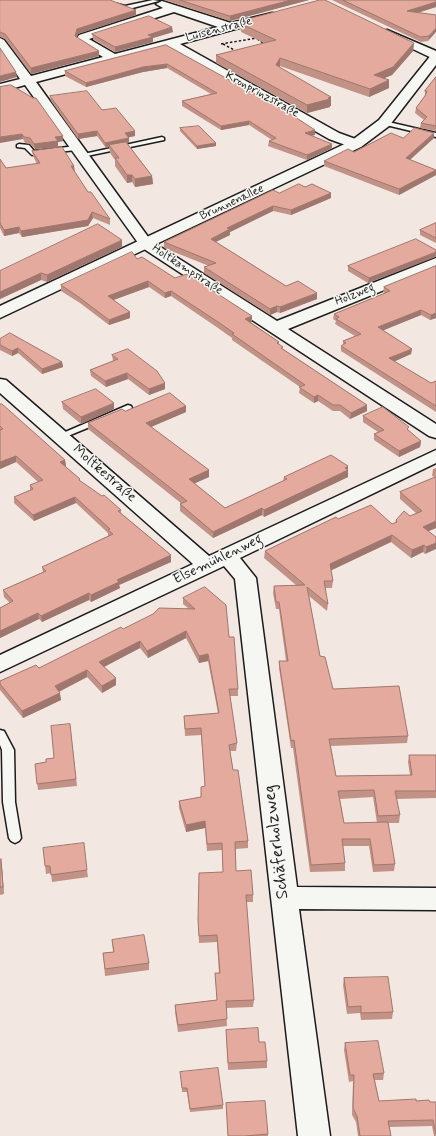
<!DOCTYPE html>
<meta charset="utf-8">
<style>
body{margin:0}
canvas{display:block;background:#f2e7e1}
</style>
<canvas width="436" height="1136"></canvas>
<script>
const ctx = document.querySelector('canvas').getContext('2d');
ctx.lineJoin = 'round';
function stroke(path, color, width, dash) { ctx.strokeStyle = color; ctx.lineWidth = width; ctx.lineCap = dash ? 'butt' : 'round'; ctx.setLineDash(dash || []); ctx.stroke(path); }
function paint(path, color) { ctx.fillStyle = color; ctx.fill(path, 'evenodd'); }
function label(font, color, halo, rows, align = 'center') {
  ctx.font = font + ' Mynerve,sans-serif'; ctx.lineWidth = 3; ctx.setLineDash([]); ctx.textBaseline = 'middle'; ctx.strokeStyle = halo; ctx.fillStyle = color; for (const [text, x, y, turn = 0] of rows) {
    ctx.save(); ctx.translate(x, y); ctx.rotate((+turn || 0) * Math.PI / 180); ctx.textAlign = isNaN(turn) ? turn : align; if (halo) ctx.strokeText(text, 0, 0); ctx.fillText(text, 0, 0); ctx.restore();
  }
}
const lane = new Path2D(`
 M 153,0 L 159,1 L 125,10 L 114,6 L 117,4 L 125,6 Z
 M 384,121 L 436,133 L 436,137 L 382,124 L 382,122 Z
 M 162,137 L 164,138 L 164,140 L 82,157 L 79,155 Z
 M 19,144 L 29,145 L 34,151 L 76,146 L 79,148 L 76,150 L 32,155 L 25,148 L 17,147 L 17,145 Z
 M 128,405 L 131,406 L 132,408 L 131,410 L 63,438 L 57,438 L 56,436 Z
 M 0,730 L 4,731 L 14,750 L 15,802 L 21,838 L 19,841 L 15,843 L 11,841 L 9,838 L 3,802 L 2,750 L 0,745 Z`);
const street = new Path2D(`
 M 162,1 L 231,23 L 272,13 L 276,14 L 278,16 L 276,18 L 180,44 L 339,133 L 361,141 L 363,144 L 361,147 L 351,147 L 329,139 L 168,47 L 36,82 L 151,241 L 277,321 L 436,258 L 436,269 L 288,329 L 436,424 L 436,438 L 429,436 L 141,247 L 25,85 L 0,92 L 0,84 L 20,79 L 0,50 L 0,38 L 4,40 L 31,76 L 103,57 L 78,42 L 76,40 L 79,35 L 163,8 L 156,4 ZM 174,12 L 218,27 L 115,54 L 89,39 Z
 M 387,30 L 436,51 L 436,60 L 383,35 L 381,33 L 383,31 Z
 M 0,379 L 6,380 L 209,556 L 436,450 L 436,463 L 240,558 L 256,578 L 297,887 L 436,888 L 436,910 L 299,909 L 330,1136 L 298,1136 L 235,579 L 224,566 L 0,672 L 0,655 L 193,564 L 0,393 Z`);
const secondary = new Path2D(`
 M 436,53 L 436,65 L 389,126 L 361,147 L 0,318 L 0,306 L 351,141 L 379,120 L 432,54 Z`);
stroke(lane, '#1c1c1c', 3);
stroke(street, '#1c1c1c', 3);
stroke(secondary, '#1c1c1c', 3);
stroke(new Path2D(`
 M 257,39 L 266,45
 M 221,44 L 257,38
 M 223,44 L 236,51`), '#1c1c1c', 1.5, [2.5, 2]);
paint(lane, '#f6f6f2');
paint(street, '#f6f6f2');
paint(secondary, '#f6f6f2');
paint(new Path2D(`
 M 0,0 L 136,15 L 78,34 L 77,37 L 99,56 L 31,74 L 5,39 L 0,37 Z
 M 164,0 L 309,0 L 230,21 Z
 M 332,0 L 436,0 L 436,7 L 418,13 L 436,15 L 428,41 L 421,42 Z
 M 245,20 L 414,43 L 413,51 L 392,75 L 384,78 L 389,80 L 389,88 L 369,97 L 280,66 L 279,67 L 331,97 L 331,106 L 330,106 L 330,107 L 307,113 L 216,63 L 216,55 L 264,43 L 241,32 L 241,24 L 245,23 Z
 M 173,32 L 153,38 L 153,42 L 115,52 L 93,39 L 92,34 Z
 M 166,45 L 315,135 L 311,136 L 332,148 L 307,160 L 268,146 L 269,141 L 272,140 L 249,125 L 221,130 L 182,106 L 182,101 L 211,94 L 167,68 L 143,72 L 86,87 L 65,76 L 65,71 Z
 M 436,77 L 436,131 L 420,128 L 421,123 L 424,120 L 415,113 L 416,108 L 425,95 L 425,91 Z
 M 0,87 L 63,141 L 58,142 L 58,147 L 35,149 L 30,144 L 25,143 L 23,139 Z
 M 50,96 L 102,110 L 135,131 L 135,136 L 129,137 L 129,143 L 127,143 L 152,176 L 153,184 L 135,187 L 132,182 L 127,183 L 115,166 L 115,160 L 110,153 L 109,147 L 106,148 L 97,136 L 78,139 L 51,101 Z
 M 180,128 L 216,146 L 197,149 L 180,131 Z
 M 434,133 L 434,138 L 410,160 L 436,175 L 399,195 L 324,166 L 324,161 L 354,152 L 403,138 Z
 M 32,151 L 74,166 L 74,172 L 88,192 L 110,219 L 110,225 L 93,218 L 88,226 L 22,237 L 19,233 L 4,236 L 0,228 L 0,159 L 6,168 L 37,164 L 33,156 Z
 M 305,187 L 331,193 L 331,198 L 291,215 L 273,211 L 230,232 L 230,235 L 216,242 L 286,286 L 317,299 L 280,313 L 277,312 L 270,315 L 204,273 L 204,267 L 209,266 L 164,248 L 164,242 L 279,193 Z
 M 436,223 L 436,243 L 420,235 L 420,230 Z
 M 122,247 L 47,282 L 41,280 L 0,299 L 0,271 Z
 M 436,250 L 368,283 L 348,271 L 348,266 Z
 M 137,259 L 175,278 L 252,322 L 250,322 L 279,342 L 279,345 L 283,349 L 367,405 L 367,411 L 350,419 L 340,411 L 333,411 L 318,401 L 314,403 L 299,393 L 300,387 L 232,340 L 232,338 L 218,328 L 171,296 L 165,298 L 149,287 L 113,300 L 130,312 L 130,318 L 109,325 L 80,303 L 61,291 L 61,285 Z
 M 436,266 L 436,318 L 430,320 L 421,315 L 383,330 L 412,349 L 411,354 L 394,361 L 431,383 L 436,381 L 436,412 L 341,351 L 341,346 L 343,345 L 343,341 L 355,336 L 335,324 L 336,321 L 333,319 L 334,314 L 385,293 L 383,292 L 384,287 Z
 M 0,339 L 62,362 L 63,367 L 42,374 L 18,353 L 12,356 L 0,350 Z
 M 112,355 L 165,389 L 149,395 L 128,379 L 106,387 L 91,376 L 90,370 L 113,361 Z
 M 62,402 L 114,409 L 81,424 L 63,409 Z
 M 0,404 L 65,460 L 66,466 L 65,466 L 80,479 L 80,481 L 121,510 L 121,513 L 171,555 L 171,562 L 119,585 L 120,588 L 91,602 L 89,600 L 42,622 L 39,619 L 0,638 L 0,608 L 10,603 L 4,597 L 3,590 L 43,572 L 42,567 L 108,536 L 108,533 L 76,503 L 34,521 L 14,503 L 14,497 L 30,490 L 30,485 L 38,482 L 16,462 L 0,469 Z
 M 186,406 L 186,412 L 151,427 L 209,470 L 209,477 L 194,483 L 225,508 L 283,481 L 284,477 L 348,466 L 348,477 L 264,517 L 262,515 L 213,538 L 180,511 L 180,504 L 182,504 L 88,429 L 88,423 L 125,411 Z
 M 363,416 L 408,431 L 421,441 L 420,447 L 399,457 L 374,440 L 374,434 L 378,432 L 363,422 Z
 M 436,468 L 436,528 L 428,531 L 425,554 L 423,552 L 411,558 L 391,542 L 331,570 L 333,581 L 332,588 L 325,588 L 328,604 L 327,611 L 309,596 L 320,656 L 333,689 L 408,736 L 407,743 L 331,746 L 336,776 L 410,775 L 408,762 L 409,755 L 436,755 L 436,798 L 396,799 L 400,815 L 399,823 L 388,823 L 395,864 L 394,871 L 373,872 L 369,846 L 343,846 L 345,863 L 345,871 L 310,872 L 293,748 L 291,748 L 279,668 L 279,661 L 286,661 L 279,609 L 276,609 L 273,593 L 274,586 L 296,585 L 264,558 L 265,551 L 338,519 L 392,524 L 395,523 L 396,520 L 410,516 L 416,513 L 400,499 L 400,492 L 435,477 L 432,476 L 433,469 ZM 373,797 L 377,823 L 344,823 L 340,799 Z
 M 183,598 L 229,637 L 238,689 L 238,696 L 230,696 L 237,743 L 236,751 L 230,751 L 233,770 L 248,841 L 248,848 L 236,849 L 236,871 L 253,895 L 253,902 L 246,902 L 254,1000 L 253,1007 L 226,1008 L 227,1026 L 178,1032 L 175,1012 L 175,1005 L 217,1000 L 215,973 L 219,973 L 217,942 L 199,943 L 198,920 L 223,872 L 222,850 L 207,851 L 205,828 L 186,832 L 179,808 L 179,801 L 201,797 L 201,787 L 205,786 L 201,735 L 185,736 L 184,716 L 218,713 L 208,661 L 199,663 L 186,638 L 148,658 L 140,648 L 104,667 L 116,685 L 102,693 L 87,677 L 59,692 L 61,700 L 23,718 L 0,690 L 0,681 L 39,668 L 123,629 L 188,608 L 183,604 Z
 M 70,724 L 77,786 L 38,790 L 35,764 L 46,762 L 54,758 Z
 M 43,848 L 87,870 L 88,877 L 52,882 L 51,873 L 46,874 Z
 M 1,859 L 2,867 L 4,894 L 0,895 L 0,860 Z
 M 112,940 L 149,963 L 149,970 L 105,976 L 103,953 L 113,952 Z
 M 344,978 L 393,1012 L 392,1019 L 361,1020 L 360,1013 L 347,1014 L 343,985 Z
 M 226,1030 L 259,1042 L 267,1061 L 267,1068 L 228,1070 Z
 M 345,1043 L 384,1073 L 383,1080 L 375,1080 L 379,1101 L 436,1102 L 436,1136 L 434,1136 L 432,1126 L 390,1127 L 391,1136 L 358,1136 L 356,1122 L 352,1115 L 353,1081 L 349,1082 L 344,1050 Z
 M 181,1075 L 223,1105 L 223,1109 L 190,1112 L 187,1092 L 182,1092 Z
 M 226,1103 L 268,1134 L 268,1136 L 228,1136 Z`), '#c39287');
paint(new Path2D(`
 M 291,0 L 309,0 L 230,21 L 230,16 Z
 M 436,2 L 436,7 L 406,16 L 407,11 Z
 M 136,10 L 136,15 L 78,34 L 75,41 L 75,36 L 77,29 Z
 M 172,27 L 173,32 L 153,38 L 153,42 L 115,52 L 115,47 L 148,35 Z
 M 436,28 L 436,32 L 428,41 L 429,36 Z
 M 414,43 L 413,51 L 392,75 L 373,83 L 374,75 Z
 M 99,51 L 99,56 L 31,74 L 31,68 Z
 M 280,58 L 280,66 L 276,73 L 276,65 Z
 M 167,64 L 167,68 L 143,72 L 86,87 L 86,83 L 143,67 Z
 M 16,72 L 17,77 L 0,82 L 0,76 Z
 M 389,80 L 389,88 L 369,97 L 370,89 Z
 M 331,97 L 331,106 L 330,106 L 330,107 L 307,113 L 307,105 Z
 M 249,121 L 249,125 L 221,130 L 221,126 Z
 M 315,130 L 315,135 L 305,137 L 305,133 Z
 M 97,131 L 97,136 L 78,139 L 78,134 Z
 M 135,131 L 135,136 L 125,138 L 125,133 Z
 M 434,133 L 434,138 L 405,164 L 406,158 Z
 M 22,134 L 23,139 L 0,143 L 0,137 Z
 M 63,136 L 63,141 L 58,142 L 58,147 L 35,149 L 34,144 L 55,137 Z
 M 129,138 L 129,143 L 110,147 L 109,145 L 109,147 L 106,148 L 105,143 Z
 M 216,143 L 216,146 L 197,149 L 197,146 Z
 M 332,144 L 332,148 L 307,160 L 307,155 Z
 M 71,166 L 74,166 L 75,172 L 71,172 Z
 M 436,170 L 436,175 L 399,195 L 399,189 Z
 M 127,175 L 132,175 L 132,182 L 127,183 Z
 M 152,176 L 153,184 L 135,187 L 135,179 Z
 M 331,193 L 331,198 L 291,215 L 291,210 Z
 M 273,206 L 273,211 L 230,232 L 230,235 L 211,244 L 211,239 L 227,228 Z
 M 92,212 L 93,218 L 88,226 L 22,237 L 21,231 Z
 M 19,227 L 19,233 L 4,236 L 4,230 Z
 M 122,240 L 122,247 L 47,282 L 47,275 Z
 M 436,252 L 436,257 L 368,283 L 369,278 Z
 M 41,273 L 41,280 L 0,299 L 0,292 Z
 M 148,281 L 149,287 L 108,302 L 108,296 Z
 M 171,291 L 171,296 L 165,298 L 165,293 Z
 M 317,293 L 317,299 L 280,313 L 280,307 Z
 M 277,306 L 277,312 L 270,315 L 270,309 Z
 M 421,310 L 421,315 L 377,333 L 378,327 Z
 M 130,312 L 130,318 L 109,325 L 109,320 Z
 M 436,313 L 436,318 L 430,320 L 431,315 Z
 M 252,316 L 252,322 L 245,324 L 245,319 Z
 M 18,348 L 18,353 L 12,356 L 12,351 Z
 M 412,349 L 411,354 L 389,364 L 389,358 Z
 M 62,362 L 63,367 L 42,374 L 42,369 Z
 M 127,373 L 128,379 L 106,387 L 105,381 Z
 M 165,383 L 165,389 L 149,395 L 149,389 Z
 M 318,395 L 318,401 L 314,403 L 314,397 Z
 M 114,403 L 114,409 L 81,424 L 81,417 Z
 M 367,405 L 367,411 L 350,419 L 351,413 Z
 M 186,406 L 186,412 L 146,429 L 146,423 Z
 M 421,441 L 420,447 L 399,457 L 399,451 Z
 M 16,456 L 16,462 L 0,469 L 0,462 Z
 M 65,460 L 66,466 L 60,468 L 60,462 Z
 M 348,466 L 348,477 L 264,517 L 264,510 Z
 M 209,470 L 209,477 L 189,486 L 189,479 Z
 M 75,497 L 76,503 L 34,521 L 33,515 Z
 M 262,508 L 262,515 L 213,538 L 213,532 Z
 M 436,521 L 436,528 L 422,534 L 423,527 Z
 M 392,535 L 391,542 L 330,571 L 330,564 Z
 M 436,543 L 436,549 L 425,554 L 426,547 Z
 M 424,545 L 423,552 L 411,558 L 412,550 Z
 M 171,555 L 171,562 L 119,585 L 120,588 L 91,602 L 91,595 L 117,580 Z
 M 89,593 L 89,600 L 42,622 L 41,616 Z
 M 38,613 L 39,619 L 0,638 L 0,631 Z
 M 186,631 L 186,638 L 148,658 L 147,651 Z
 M 140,641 L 140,648 L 100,669 L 99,662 Z
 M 208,654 L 208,661 L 199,663 L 199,656 Z
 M 87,670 L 87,677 L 56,693 L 55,686 Z
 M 116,678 L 116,685 L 102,693 L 102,686 Z
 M 60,693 L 61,700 L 23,718 L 22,711 Z
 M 205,821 L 205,828 L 186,832 L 186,825 Z
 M 1,859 L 2,867 L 4,894 L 3,887 Z`), '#9f776e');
const building = new Path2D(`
 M 0,0 L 110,0 L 136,10 L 77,29 L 75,36 L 99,51 L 31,68 L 5,34 L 0,32 Z
 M 180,0 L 291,0 L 230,16 Z
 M 320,0 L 325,0 L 414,43 L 393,67 L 374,75 L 389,80 L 370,89 L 280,58 L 276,65 L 331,97 L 328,98 L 330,99 L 307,105 L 216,55 L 276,40 L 241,24 L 250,22 L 245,20 Z
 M 343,0 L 436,0 L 436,2 L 407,11 L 436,15 L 436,28 L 429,36 L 421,37 Z
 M 149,16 L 172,27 L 148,35 L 153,37 L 115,47 L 92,34 Z
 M 166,45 L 289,113 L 315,130 L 305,133 L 332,144 L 307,155 L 269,141 L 276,138 L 249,121 L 221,126 L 182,101 L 217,93 L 167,64 L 143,67 L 86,83 L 65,71 Z
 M 0,48 L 16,72 L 0,76 Z
 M 436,77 L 436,126 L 421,123 L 427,117 L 416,108 L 425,96 L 427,91 L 425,91 Z
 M 11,85 L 33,98 L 36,98 L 63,136 L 55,137 L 58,141 L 34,144 L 30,138 L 24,137 L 22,134 L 0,137 L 0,87 Z
 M 87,91 L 102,110 L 116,108 L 135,131 L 125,133 L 129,138 L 105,143 L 97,131 L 78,134 L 50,96 Z
 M 199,126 L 216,143 L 197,146 L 180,128 Z
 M 415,128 L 434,133 L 406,158 L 436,170 L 399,189 L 324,161 L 348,149 L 354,152 L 391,133 L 403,138 Z
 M 126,142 L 152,176 L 135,179 L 132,175 L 127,175 L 115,158 L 119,158 L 109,145 Z
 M 62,147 L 74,166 L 71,166 L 88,192 L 91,192 L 110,219 L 92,212 L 88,220 L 21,231 L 19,227 L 4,230 L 0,223 L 0,159 L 6,168 L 40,163 L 32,151 Z
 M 299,184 L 305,187 L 312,184 L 331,193 L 291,210 L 273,206 L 227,228 L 230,229 L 211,239 L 286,286 L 298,281 L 317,293 L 280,307 L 277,306 L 270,309 L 204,267 L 216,263 L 164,242 L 273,190 L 279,193 Z
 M 436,223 L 436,238 L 420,230 Z
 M 98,224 L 122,240 L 47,275 L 41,273 L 0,292 L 0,271 Z
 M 416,239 L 436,250 L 436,252 L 369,278 L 348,266 Z
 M 132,252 L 137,259 L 142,257 L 175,278 L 187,274 L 252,316 L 245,319 L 279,342 L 277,343 L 283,347 L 281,348 L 367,405 L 351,413 L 340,405 L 333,405 L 318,395 L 314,397 L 299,387 L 305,385 L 232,334 L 234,333 L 218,322 L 171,291 L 165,293 L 148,281 L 108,296 L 130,312 L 109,320 L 80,298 L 61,285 Z
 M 436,266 L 436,313 L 431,315 L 421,310 L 378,327 L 412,349 L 389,358 L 431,383 L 436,381 L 436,406 L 341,346 L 346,343 L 343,341 L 361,334 L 336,319 L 339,317 L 334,314 L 390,291 L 384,287 Z
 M 10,333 L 62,362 L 42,369 L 18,348 L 12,351 L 0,345 L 0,339 Z
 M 128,349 L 157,371 L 165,383 L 149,389 L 127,373 L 105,381 L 90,370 L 118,359 L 112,355 Z
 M 96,389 L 114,403 L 81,417 L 62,402 Z
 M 170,393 L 186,406 L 146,423 L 209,470 L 189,479 L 225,508 L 287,479 L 284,477 L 331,455 L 348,466 L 345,468 L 348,470 L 264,510 L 262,508 L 213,532 L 180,504 L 187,501 L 88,423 L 122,409 L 125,411 Z
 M 0,404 L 2,404 L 65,460 L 60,462 L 80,479 L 79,480 L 102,496 L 104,495 L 121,510 L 118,511 L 171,555 L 117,580 L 119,582 L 91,595 L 89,593 L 41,616 L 38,613 L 0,631 L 0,608 L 13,601 L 3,590 L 46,571 L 42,567 L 113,534 L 108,530 L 110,529 L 75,497 L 33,515 L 14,497 L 33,489 L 30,485 L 43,480 L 16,456 L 0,462 L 0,430 L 3,429 L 0,426 Z
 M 383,407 L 409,427 L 407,429 L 421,441 L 399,451 L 374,434 L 384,430 L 363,416 Z
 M 436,477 L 436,521 L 423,527 L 436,537 L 436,543 L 426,547 L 424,545 L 412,550 L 392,535 L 330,564 L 333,581 L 324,581 L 328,604 L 307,587 L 320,656 L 325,657 L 333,689 L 399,686 L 408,736 L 329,739 L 336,776 L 412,775 L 409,755 L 436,755 L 436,791 L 395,791 L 400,815 L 378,816 L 374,790 L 338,791 L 344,823 L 388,822 L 395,864 L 374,865 L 370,839 L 342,839 L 345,863 L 311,865 L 294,740 L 291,741 L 279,661 L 288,661 L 279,602 L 276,602 L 274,586 L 305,585 L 265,551 L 336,517 L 338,519 L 371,505 L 392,524 L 397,522 L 396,520 L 404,511 L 410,516 L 422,511 L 400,492 Z
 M 205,587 L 226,605 L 229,637 L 234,637 L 238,689 L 229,689 L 237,743 L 229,745 L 233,770 L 238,770 L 248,841 L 235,842 L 236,871 L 251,870 L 253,895 L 246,895 L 254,1000 L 226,1001 L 227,1019 L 178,1025 L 175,1005 L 217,1000 L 215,973 L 220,973 L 217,935 L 199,936 L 198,920 L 199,873 L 223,872 L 222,843 L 207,844 L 205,821 L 186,825 L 179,801 L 201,797 L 201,787 L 205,786 L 201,728 L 185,729 L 184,716 L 219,713 L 208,654 L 199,656 L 186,631 L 147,651 L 140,641 L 99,662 L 116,678 L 102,686 L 87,670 L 55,686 L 60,693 L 22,711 L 0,684 L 0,681 L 36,665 L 39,668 L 121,627 L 123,629 L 153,614 L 159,608 L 195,609 L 183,598 Z
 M 70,724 L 76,779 L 37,784 L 35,764 L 46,762 L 46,759 L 54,758 L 51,726 Z
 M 84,843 L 87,870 L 51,875 L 50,866 L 45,866 L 43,848 Z
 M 1,859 L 3,887 L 0,887 L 0,860 Z
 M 144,935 L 149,963 L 105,969 L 103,953 L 114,952 L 112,940 Z
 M 388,977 L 393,1012 L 361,1013 L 361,1006 L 348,1007 L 344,978 Z
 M 258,1028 L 259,1042 L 265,1042 L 267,1061 L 228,1063 L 226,1030 Z
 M 378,1041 L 384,1073 L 373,1074 L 379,1101 L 416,1099 L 416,1101 L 429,1100 L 430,1102 L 436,1102 L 436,1134 L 433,1120 L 388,1121 L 391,1136 L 360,1136 L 357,1116 L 353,1108 L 354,1075 L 350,1075 L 345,1043 Z
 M 218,1068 L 223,1105 L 190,1109 L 187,1088 L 182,1088 L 180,1072 Z
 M 265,1101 L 268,1134 L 245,1136 L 228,1136 L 226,1103 Z`);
paint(building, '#e3aa9d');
stroke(building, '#9f776e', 1);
label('12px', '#1c1c1c', '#f6f6f2', [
 ["Luisenstraße",219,30,-15],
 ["Kronprinzstraße",262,95,29],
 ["Brunnenallee",232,203,-25],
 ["Holtkampstraße",187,270,33],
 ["Holzweg",355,295,-22]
]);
label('14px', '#1c1c1c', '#f6f6f2', [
 ["Moltkestraße",104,474,41],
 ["Elsemühlenweg",218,560,-26]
]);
label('17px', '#1c1c1c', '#f6f6f2', [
 ["Schäferholzweg",277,842,-97]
]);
</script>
